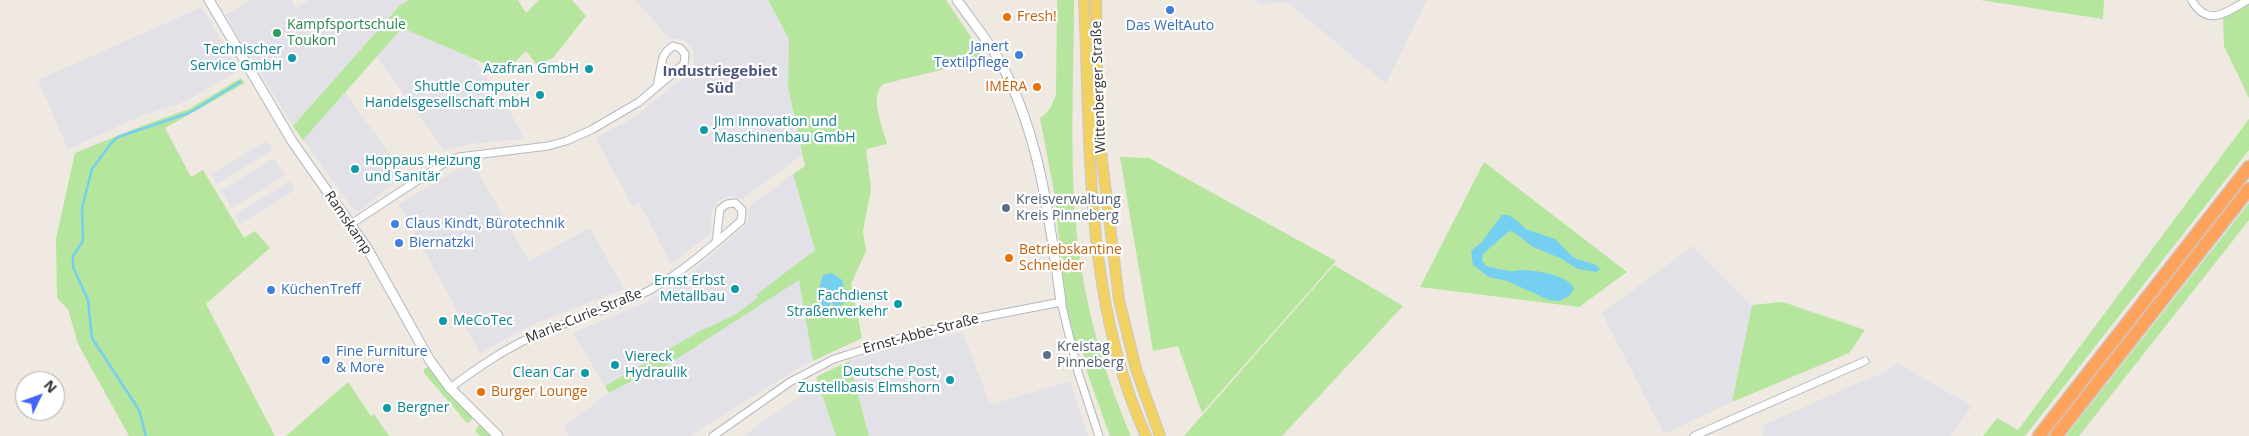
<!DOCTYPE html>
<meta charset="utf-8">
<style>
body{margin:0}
#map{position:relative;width:2249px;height:436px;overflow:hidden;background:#efe9e1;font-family:"Open Sans",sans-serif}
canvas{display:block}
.north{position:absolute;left:15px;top:371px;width:50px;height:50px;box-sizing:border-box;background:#fff;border:1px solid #ababab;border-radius:50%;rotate:48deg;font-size:14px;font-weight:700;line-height:20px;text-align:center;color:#2e2e2e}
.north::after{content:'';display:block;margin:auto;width:18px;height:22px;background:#4264fb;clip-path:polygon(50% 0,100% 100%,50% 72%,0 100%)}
</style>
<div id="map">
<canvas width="2249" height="436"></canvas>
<div class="north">N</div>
</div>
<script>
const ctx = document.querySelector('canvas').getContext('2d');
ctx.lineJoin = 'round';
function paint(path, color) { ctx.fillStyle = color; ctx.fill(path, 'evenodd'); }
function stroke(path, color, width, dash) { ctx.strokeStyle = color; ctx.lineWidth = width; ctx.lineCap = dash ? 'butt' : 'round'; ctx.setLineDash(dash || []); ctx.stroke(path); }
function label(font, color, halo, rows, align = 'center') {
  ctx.font = font + ' "Open Sans",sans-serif'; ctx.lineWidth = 4.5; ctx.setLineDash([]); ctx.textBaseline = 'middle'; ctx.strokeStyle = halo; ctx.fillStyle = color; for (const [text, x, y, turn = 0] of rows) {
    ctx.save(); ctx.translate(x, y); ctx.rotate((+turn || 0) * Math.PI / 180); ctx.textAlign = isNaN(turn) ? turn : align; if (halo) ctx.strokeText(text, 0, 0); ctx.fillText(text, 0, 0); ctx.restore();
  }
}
paint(new Path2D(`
 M 250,0 L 291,0 L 296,8 L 309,0 L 409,0 L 398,6 L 293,126 L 225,15 Z
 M 635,0 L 768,0 L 789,39 L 788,87 L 802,155 L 741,200 L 731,196 L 724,198 L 717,202 L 712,210 L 710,234 L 671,264 L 639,202 L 632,206 L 596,138 L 636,116 L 690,72 L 694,64 L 694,53 L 691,45 L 681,39 L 670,39 Z
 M 1256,0 L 1427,0 L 1386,84 L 1287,2 L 1259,4 Z
 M 202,7 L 238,71 L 184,102 L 141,116 L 68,149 L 38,80 Z
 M 402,28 L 474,59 L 509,110 L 524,139 L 477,143 L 444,150 L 377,57 Z
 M 345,93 L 405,174 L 359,211 L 354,210 L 303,140 Z
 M 266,141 L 272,150 L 217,184 L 211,174 Z
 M 274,158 L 285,175 L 232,208 L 221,191 Z
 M 474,165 L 529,261 L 590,228 L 624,289 L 533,324 L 480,353 L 399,204 L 458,169 Z
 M 793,174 L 815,250 L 757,295 L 759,298 L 733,316 L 700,331 L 605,386 L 573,333 L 644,303 L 683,280 L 744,227 L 749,219 L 749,207 Z
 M 290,181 L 295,190 L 240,224 L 235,215 Z
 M 1693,246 L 1752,305 L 1732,402 L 1664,434 L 1602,313 Z
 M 799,280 L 813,361 L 795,370 L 690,436 L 569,436 L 563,427 L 609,393 L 643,375 L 652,375 Z
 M 963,332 L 990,405 L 1070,381 L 1088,436 L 869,436 L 849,361 L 908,343 Z
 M 1897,363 L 1972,406 L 1950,436 L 1762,436 L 1764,425 L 1855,384 L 1885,373 Z
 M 818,384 L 836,436 L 743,436 L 764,421 Z`), '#e3e1e8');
paint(new Path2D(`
 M 409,0 L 518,0 L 526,13 L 539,0 L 572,0 L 586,16 L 553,58 L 537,65 L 526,51 L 505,72 L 402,28 L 303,140 L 293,126 L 399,6 Z
 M 768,0 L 946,0 L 986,59 L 883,84 C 869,97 883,128 887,144 L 866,149 L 871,189 L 863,231 L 866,251 L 851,284 L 862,338 L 813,361 L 799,280 L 652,375 L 643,375 L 609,393 L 605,386 L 700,331 L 733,316 L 758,298 L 756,295 L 815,250 L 793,174 L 805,166 L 788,87 L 789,39 Z
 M 1057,0 L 1074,0 C 1074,78 1069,158 1077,235 C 1084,304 1104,373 1131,436 L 1110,436 L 1088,375 L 1080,341 L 1074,342 L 1065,299 L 1054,191 L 1040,118 C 1050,112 1052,105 1056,94 Z
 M 1980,0 L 2104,0 L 2103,19 Z
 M 2249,4 L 2249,98 L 2224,46 L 2223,18 Z
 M 241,78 L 245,83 L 165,128 L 191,177 L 203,170 L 244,238 L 255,231 L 270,248 L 206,304 L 275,436 L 129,436 L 78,344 L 68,309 L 57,298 L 56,239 L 75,153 L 144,125 L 189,109 Z
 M 2249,119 L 2249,150 L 2025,436 L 1983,436 L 1997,418 L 2018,430 Z
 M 1120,157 L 1149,158 L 1336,261 L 1202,413 L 1178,346 L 1153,351 Z
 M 1484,162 L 1627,272 L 1579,307 L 1420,287 Z
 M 2249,203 L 2249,220 L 2079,436 L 2066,436 Z
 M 1334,265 L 1403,306 L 1282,436 L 1184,436 Z
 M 1783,302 L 1865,330 L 1849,353 L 1732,402 L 1752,305 Z
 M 849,361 L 869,436 L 836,436 L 816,377 Z
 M 428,367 L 447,391 L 473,416 L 470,422 L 467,423 L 424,373 L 424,369 Z
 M 348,382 L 371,416 L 374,414 L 389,436 L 286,436 Z
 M 479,425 L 481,426 L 491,436 L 480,436 L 475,431 Z`), '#b6e59e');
paint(new Path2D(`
 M 1502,215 L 1508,215 L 1515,219 L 1526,229 L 1555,239 L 1574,258 L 1596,265 L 1600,269 L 1597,272 L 1578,269 L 1560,258 L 1533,247 L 1512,231 L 1508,232 L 1483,254 L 1482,261 L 1486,266 C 1494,268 1502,270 1510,271 C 1513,272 1517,270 1521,270 C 1534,270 1570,275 1574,289 L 1569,296 L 1560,301 L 1549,300 L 1507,281 L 1489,277 L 1473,265 L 1471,251 L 1481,243 Z
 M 832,273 L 842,280 L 845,291 L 843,304 L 836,308 L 831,302 L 829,307 L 822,307 L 819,289 L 823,275 Z`), '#75cff0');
stroke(new Path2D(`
 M 146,436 L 139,410 L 92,338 L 88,300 L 73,267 L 73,256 L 83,241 L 82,208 L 92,169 L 112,142 L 118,137 L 189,113 L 240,82`), '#75cff0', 2.5);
const street = new Path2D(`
 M 2192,1 C 2209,28 2226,12 2248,0
 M 351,224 L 441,165 L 459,157 L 548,146 L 566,141 L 591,130 L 639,102 L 684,64 L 685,54 L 680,48 L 673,46 L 667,51 L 663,57 L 657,86
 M 450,388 C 476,369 504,349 534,336 C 572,319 613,309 650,290 C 683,272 713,245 741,221 L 742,210 L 735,203 L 727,204 L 720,209 L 716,242
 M 713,436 L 790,382 L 834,359 L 907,336 L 979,318 L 1061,302 L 1078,372 L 1099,436
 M 1694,436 L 1865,361`);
const secondary = new Path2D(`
 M 209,0 L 292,141 L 367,248 L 429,359 L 450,388 L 498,436
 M 957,0 C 973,23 992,45 1004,69 C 1041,141 1050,223 1061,302`);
const primary = new Path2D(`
 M 1084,0 C 1091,146 1084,300 1146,436
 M 1096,0 L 1098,127 L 1119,300 L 1136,369 L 1160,436`);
const highway = new Path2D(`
 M 2039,436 L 2249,167
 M 2056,436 L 2249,189`);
stroke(street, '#b4b7c1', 9);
stroke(secondary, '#b4b7c1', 11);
stroke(primary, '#c9c9c9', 12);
stroke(highway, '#c9c9c9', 15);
stroke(street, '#fff', 7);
stroke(secondary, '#fff', 9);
stroke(primary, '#f2d163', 10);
stroke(highway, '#ffa35c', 12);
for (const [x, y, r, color] of [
 [1170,10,5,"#3f7fe0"],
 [1007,17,5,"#e8710a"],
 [277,33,5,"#2e9e5b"],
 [1019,55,5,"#3f7fe0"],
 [292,58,5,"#0f9aa8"],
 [589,69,5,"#0f9aa8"],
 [1037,87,5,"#e8710a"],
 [540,95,5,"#0f9aa8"],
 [704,130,5,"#0f9aa8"],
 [355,169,5,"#0f9aa8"],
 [1006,208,5,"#5c6f8a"],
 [395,224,5,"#3f7fe0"],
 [399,243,5,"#3f7fe0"],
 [1009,258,5,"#e8710a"],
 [735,289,5,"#0f9aa8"],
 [271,290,5,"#3f7fe0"],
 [898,304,5,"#0f9aa8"],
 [443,321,5,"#0f9aa8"],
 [1047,355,5,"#5c6f8a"],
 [326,360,5,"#3f7fe0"],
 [615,365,5,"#0f9aa8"],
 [585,373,5,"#0f9aa8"],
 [950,380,5,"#0f9aa8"],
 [481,392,5,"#e8710a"],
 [387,408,5,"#0f9aa8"]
]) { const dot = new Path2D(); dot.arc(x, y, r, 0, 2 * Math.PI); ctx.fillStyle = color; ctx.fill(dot); stroke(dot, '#fff', 2); }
label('14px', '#c56008', '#fff', [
 ["Fresh!",1017,17],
 ["IMÉRA",1027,87,"right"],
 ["Betriebskantine",1019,250],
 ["Schneider",1019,266],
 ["Burger Lounge",491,392]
], 'left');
label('14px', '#27864d', '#fff', [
 ["Kampfsportschule",287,25],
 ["Toukon",287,41]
], 'left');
label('14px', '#366cbe', '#fff', [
 ["Das WeltAuto",1170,26,"center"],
 ["Janert",1009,47,"right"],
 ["Textilpflege",1009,63,"right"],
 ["Claus Kindt, Bürotechnik",405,224],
 ["Biernatzki",409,243],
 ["KüchenTreff",281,290],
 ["Fine Furniture",336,352],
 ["& More",336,368]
], 'left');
label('14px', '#0d838f', '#fff', [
 ["Technischer",282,50],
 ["Service GmbH",282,66],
 ["Azafran GmbH",579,69],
 ["Shuttle Computer",530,87],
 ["Handelsgesellschaft mbH",530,103],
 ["Jim Innovation und",714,122,"left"],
 ["Maschinenbau GmbH",714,138,"left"],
 ["Hoppaus Heizung",365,161,"left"],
 ["und Sanitär",365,177,"left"],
 ["Ernst Erbst",725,281],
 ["Metallbau",725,297],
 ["Fachdienst",888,296],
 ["Straßenverkehr",888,312],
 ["MeCoTec",453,321,"left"],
 ["Viereck",625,357,"left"],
 ["Hydraulik",625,373,"left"],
 ["Deutsche Post,",940,372],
 ["Zustellbasis Elmshorn",940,388],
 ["Clean Car",575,373],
 ["Bergner",397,408,"left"]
], 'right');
label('14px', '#2e2e2e', '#fff', [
 ["Wittenberger Straße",1099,87,-92],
 ["Ramskamp",348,223,56],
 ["Marie-Curie-Straße",584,316,-22],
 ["Ernst-Abbe-Straße",921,334,-15]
]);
label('14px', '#4e5e75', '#fff', [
 ["Kreisverwaltung",1016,200],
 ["Kreis Pinneberg",1016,216],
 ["Kreistag",1057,347],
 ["Pinneberg",1057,363]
], 'left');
label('bold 15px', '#4d5680', '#fff', [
 ["Industriegebiet",720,72],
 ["Süd",720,89]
]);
</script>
